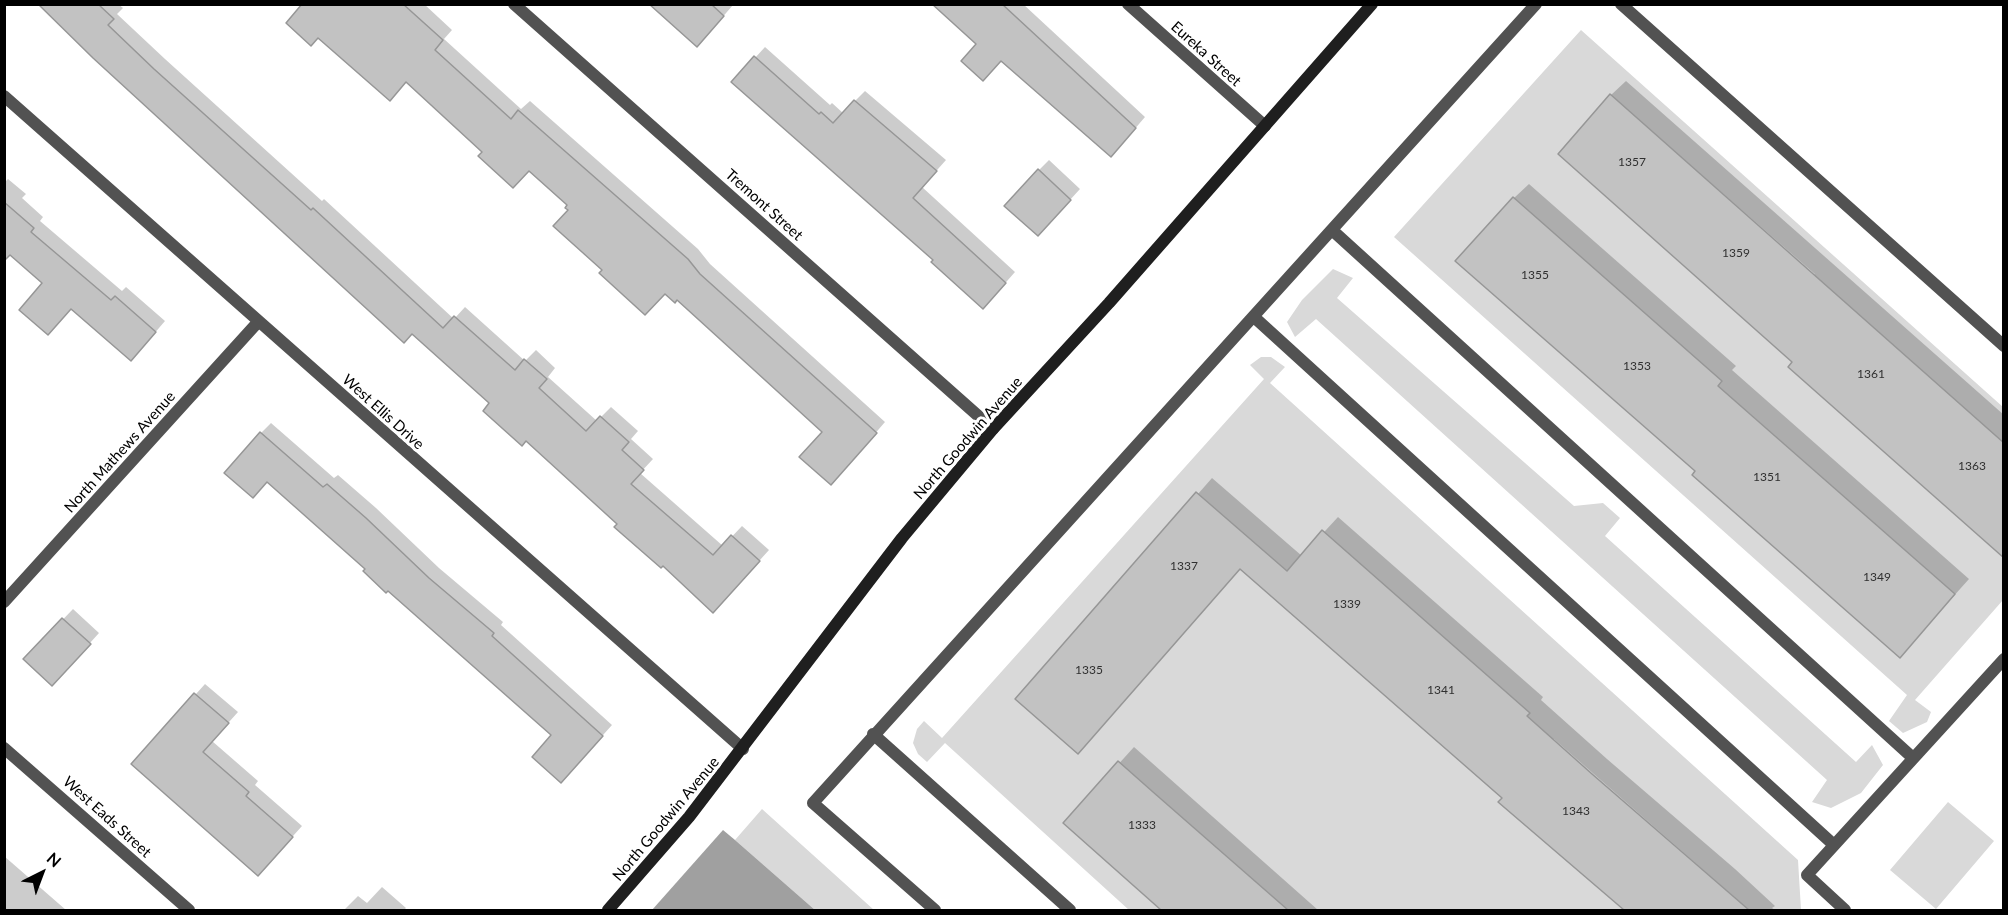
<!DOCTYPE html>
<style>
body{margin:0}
#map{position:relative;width:2008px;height:915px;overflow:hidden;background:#fff;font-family:Lato,sans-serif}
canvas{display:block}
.frame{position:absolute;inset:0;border:6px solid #000;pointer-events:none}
.north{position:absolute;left:12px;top:843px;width:60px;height:60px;-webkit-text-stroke:4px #fff;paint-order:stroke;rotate:42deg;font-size:16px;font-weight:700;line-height:24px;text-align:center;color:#000}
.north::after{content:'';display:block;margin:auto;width:21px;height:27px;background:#000;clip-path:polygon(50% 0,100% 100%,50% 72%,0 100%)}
</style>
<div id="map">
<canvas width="2008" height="915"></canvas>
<div class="frame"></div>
<div class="north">N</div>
</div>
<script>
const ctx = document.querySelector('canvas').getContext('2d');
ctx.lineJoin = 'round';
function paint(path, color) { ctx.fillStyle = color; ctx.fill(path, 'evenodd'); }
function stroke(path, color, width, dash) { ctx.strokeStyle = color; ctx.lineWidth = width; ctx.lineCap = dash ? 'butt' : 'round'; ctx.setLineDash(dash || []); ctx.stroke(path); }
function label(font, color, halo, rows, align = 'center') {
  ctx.font = font + ' Lato,sans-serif'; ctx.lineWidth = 6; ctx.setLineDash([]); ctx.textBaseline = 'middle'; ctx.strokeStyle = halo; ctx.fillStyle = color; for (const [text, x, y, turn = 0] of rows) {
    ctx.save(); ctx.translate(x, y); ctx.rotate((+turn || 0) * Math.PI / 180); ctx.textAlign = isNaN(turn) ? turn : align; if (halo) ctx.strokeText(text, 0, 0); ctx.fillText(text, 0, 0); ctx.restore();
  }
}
paint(new Path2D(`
 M 1581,30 L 2003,407 L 2003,443 L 1845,303 L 1788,367 L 1997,552 L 2003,544 L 2003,600 L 1915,700 L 1931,712 L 1927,722 L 1903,733 L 1889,721 L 1907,695 L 1394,237 ZM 1610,95 L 1815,274 L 1762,335 L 1558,154 ZM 1455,261 L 1722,381 L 1722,382 L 1666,446 ZM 1748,412 L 1955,594 L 1900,658 L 1692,474 Z
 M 1333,269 L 1353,278 L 1337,298 L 1574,506 L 1603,503 L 1620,518 L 1605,536 L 1856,762 L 1872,745 L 1883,765 L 1861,793 L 1831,808 L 1812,802 L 1827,780 L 1316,319 L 1295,337 L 1287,322 L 1302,300 Z
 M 1261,357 L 1271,357 L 1285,367 L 1270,383 L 1798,860 L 1801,910 L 1749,910 L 1554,739 L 1499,802 L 1624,910 L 1288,910 L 1118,761 L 1063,823 L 1161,910 L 1129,910 L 945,743 L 927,762 L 918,754 L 913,743 L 917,729 L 924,721 L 942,738 L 1264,379 L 1250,365 ZM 1196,492 L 1259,547 L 1078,754 L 1049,661 Z
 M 1948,802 L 1994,841 L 1936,909 L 1890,870 Z
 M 762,809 L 874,910 L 815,910 L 735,840 Z`), '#d9d9d9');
paint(new Path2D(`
 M 723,830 L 735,840 L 815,910 L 652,910 Z`), '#a0a0a0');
paint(new Path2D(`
 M 39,4 L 118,4 L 123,8 L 117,14 L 165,59 L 322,201 L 324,199 L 454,319 L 465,307 L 525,361 L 536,350 L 555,368 L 548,377 L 597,421 L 611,407 L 638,431 L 631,439 L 653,459 L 640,473 L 723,546 L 742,526 L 769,550 L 723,601 L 619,524 L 492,403 Z
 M 304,4 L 424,4 L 452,30 L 444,39 L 521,109 L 530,101 L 698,249 L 710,264 L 885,422 L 841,473 L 824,431 L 677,298 L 604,269 L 569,205 L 529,169 L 484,151 L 407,81 L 318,36 Z
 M 652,4 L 732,4 L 733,5 L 707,35 Z
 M 935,4 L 1023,4 L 1145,117 L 1121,145 L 978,44 Z
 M 765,47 L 830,105 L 832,103 L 843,113 L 865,91 L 946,160 L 922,187 L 1015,272 L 993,297 L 935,260 L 733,82 Z
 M 1626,81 L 2004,415 L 2004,543 L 1794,362 L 1611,95 Z
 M 1049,160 L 1080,189 L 1048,224 L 1039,170 Z
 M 8,179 L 26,194 L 22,198 L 43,217 L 40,221 L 122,291 L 126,287 L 165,321 L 141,349 L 72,307 L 4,248 L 4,183 Z
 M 1529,184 L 1736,366 L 1732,370 L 1969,579 L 1900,656 L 1514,198 Z
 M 271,423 L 334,478 L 338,475 L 376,508 L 439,568 L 503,622 L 501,625 L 612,725 L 571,771 L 553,735 L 367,569 L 261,433 Z
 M 1212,478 L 1302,556 L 1338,517 L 1543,697 L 1541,700 L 1607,759 L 1735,869 L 1775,906 L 1772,908 L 1775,910 L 1625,910 L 1501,801 L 1504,798 L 1241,568 L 1018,699 Z
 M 73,609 L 99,633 L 62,674 L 25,659 Z
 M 205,684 L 238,712 L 212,741 L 258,781 L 255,785 L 302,826 L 268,864 L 133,764 Z
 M 1134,747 L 1318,910 L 1165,910 L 1065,823 Z
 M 4,856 L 66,910 L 4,910 Z
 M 382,887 L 406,908 L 404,910 L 344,910 L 358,896 L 367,903 Z`), '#0003');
const building = new Path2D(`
 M 38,4 L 98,4 L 114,19 L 108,25 L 154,69 L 311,210 L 313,208 L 443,328 L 454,316 L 515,370 L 524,359 L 547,379 L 539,388 L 586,431 L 600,416 L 629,442 L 622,450 L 644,470 L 631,484 L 713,555 L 731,535 L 760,561 L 713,613 L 663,566 L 661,568 L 614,527 L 617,524 L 526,441 L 522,446 L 483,411 L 489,403 L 412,334 L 404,343 L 93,58 Z
 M 302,4 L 403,4 L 443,40 L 435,50 L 511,119 L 518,110 L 688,259 L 700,274 L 877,433 L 831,485 L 799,457 L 822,432 L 754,370 L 677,300 L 675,303 L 665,294 L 645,315 L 599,273 L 602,270 L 553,226 L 568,210 L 565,208 L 567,205 L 529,171 L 513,188 L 478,156 L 482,152 L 406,82 L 390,101 L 318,38 L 311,46 L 286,23 Z
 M 649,4 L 711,4 L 724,16 L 697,47 Z
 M 932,4 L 1002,4 L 1136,128 L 1111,157 L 1001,61 L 983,81 L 961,61 L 976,44 Z
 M 754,56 L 819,114 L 821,112 L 833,123 L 854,100 L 937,171 L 913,198 L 1006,283 L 983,309 L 931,262 L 933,260 L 731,82 Z
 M 1610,94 L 2004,443 L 2004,558 L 1788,367 L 1792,362 L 1558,154 Z
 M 1038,169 L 1071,200 L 1038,236 L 1004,206 Z
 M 1513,197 L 1722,381 L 1718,386 L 1955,594 L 1900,658 L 1692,475 L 1695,471 L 1455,261 Z
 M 4,202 L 34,228 L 31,232 L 111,300 L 115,296 L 156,332 L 131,361 L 71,309 L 48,335 L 19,310 L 42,283 L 10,255 L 4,261 Z
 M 260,432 L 323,487 L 327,484 L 366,518 L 429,578 L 494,633 L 492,636 L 603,736 L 561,783 L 532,757 L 551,735 L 388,591 L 386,593 L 363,571 L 365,569 L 267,482 L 253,498 L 224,473 Z
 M 1196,492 L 1287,571 L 1322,530 L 1530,713 L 1527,716 L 1592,774 L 1749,910 L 1624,910 L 1498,802 L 1502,798 L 1240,569 L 1078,754 L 1015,699 Z
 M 62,618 L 91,644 L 52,686 L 23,659 Z
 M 194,693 L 229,723 L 203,752 L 249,792 L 246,796 L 293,837 L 258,876 L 131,764 Z
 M 1118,761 L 1153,792 L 1288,910 L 1161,910 L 1063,823 Z`);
paint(building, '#c2c2c2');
stroke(building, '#969696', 1.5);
stroke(new Path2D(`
 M 1621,4 L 2004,346
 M 1332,230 L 1913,758
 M 1254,317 L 1834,845
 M 873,734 L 1070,910
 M 935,910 L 813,803 L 1536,4
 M 1845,910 L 1807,875 L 2004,659`), '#525252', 12);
stroke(new Path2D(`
 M 514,4 L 993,429
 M 1128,4 L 1265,126
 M 4,96 L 743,749
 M 4,602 L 258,322
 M 4,748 L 189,910`), '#525252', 12);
stroke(new Path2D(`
 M 608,910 L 689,817 L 902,538 L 993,429 L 1109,303 L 1372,4`), '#1f1f1f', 12);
label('12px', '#303030', null, [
 ["1357",1632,162],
 ["1359",1736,253],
 ["1355",1535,275],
 ["1353",1637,366],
 ["1361",1871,374],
 ["1363",1972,466],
 ["1351",1767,477],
 ["1337",1184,566],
 ["1349",1877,577],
 ["1339",1347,604],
 ["1335",1089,670],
 ["1341",1441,690],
 ["1343",1576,811],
 ["1333",1142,825]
]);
label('15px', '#000', '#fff', [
 ["Eureka Street",1206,54,42],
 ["Tremont Street",764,205,42],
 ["West Ellis Drive",383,412,42],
 ["North Goodwin Avenue",968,438,-49],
 ["North Mathews Avenue",120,452,-48],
 ["West Eads Street",107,817,42],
 ["North Goodwin Avenue",666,819,-50]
]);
</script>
